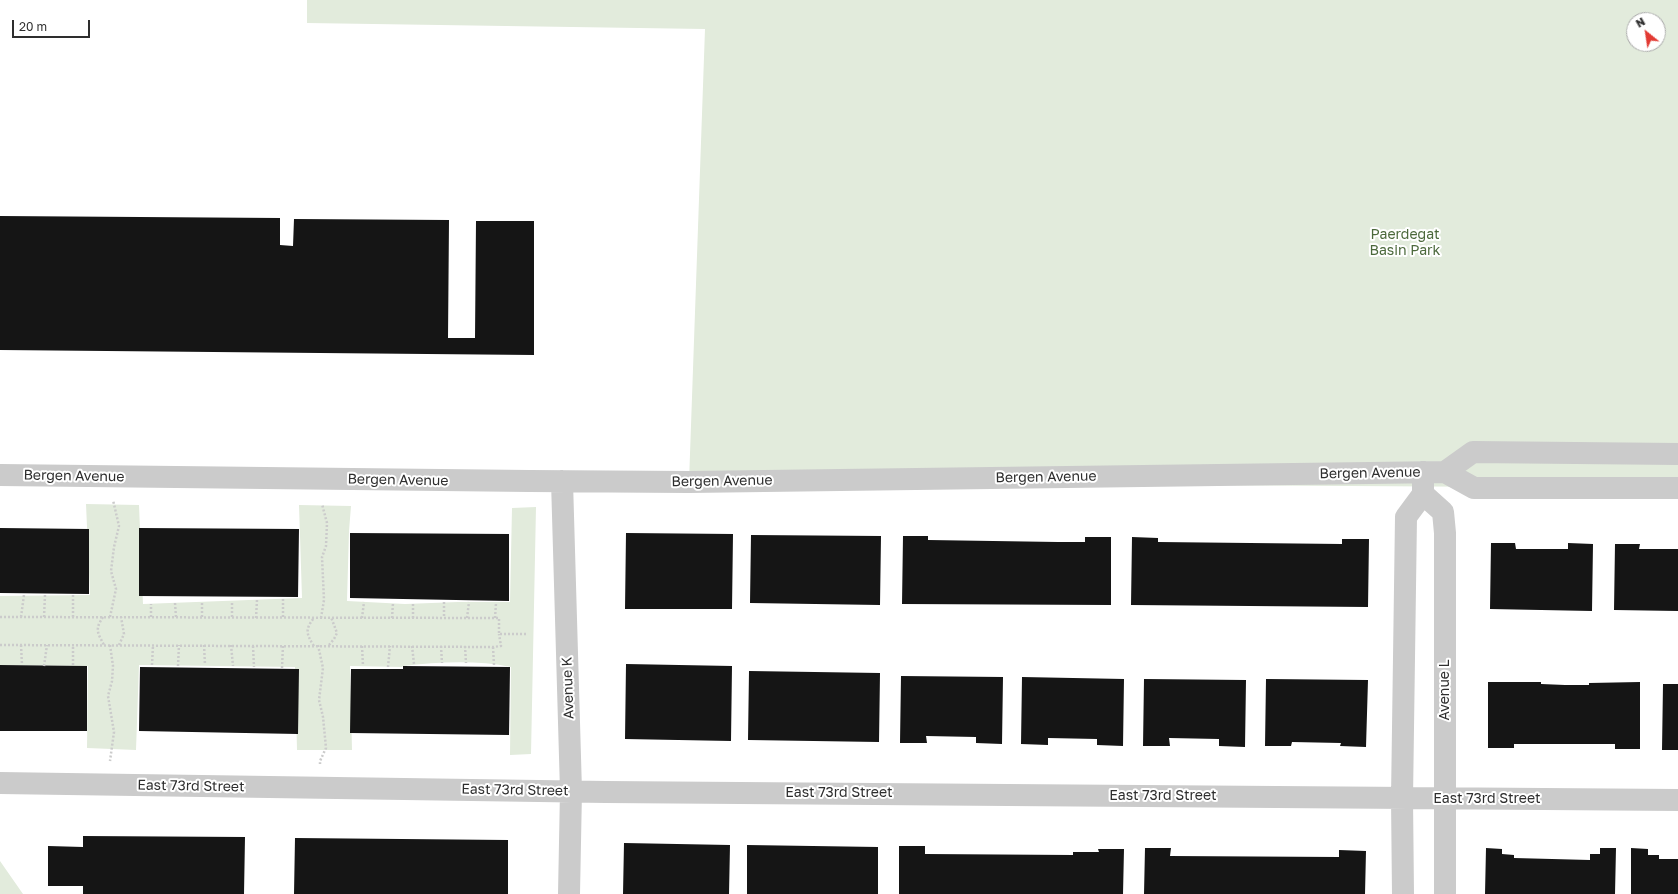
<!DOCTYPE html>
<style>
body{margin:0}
#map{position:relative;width:1678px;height:894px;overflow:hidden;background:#fff;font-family:"Golos Text",sans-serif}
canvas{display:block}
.north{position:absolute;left:1626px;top:12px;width:40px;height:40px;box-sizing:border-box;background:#fff;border:1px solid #ababab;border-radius:50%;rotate:330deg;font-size:11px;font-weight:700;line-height:16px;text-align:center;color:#2e2e2e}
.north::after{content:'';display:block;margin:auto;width:14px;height:18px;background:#e23a33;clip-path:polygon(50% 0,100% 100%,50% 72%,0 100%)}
.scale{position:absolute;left:12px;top:20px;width:78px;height:18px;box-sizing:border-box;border:2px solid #2e2e2e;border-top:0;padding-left:5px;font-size:12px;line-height:14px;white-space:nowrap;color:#2e2e2e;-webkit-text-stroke:3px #fff;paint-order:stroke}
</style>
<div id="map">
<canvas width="1678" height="894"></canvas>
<div class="north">N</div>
<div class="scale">20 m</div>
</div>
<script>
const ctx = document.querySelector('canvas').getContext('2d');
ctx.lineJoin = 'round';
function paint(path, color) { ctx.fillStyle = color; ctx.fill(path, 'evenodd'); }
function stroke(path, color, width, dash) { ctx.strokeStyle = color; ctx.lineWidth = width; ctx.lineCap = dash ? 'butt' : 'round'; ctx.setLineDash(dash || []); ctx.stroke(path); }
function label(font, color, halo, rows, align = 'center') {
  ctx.font = font + ' "Golos Text",sans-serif'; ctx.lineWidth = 4; ctx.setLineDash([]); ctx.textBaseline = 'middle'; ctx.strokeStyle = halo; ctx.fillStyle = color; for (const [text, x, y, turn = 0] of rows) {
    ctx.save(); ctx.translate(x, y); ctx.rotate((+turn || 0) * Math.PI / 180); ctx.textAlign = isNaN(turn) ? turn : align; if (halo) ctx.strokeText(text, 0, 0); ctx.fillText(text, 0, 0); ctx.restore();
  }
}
paint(new Path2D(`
 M 307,0 L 1678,0 L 1678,488 L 689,482 L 705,29 L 307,23 ZM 1634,20 L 1658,20 L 1658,44 L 1634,44 Z
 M 86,504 L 139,505 L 143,604 L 302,598 L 299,505 L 351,506 L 349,531 L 347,601 L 405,604 L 458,602 L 510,602 L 512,508 L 536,507 L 531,754 L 510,755 L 511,667 C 477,660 438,662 403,666 L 402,667 L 350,666 L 352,750 L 297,750 L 295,667 L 139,665 L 136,750 L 87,748 L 88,666 L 0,665 L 0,596 L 90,595 Z
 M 0,861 L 23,894 L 0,894 Z`), '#e2ebdc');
paint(new Path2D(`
 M 0,216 L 280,218 L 280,245 L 293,246 L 294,219 L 449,220 L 448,338 L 475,338 L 476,221 L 534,221 L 534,355 L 0,350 Z
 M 0,528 L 89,529 L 89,594 L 0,593 Z
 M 139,528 L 299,529 L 298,597 L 139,596 Z
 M 350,533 L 509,534 L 509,601 L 350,598 Z
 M 626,533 L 733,534 L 732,609 L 625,609 Z
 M 751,535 L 881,536 L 880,605 L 750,603 Z
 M 903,536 L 928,536 L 928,540 L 1058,542 L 1085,542 L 1085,537 L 1111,537 L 1111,605 L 902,604 Z
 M 1132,537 L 1158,538 L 1158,542 L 1342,544 L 1342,539 L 1369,539 L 1368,607 L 1131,605 Z
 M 1491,543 L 1515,543 L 1516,549 L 1568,549 L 1568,543 L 1593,544 L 1592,611 L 1490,609 Z
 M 1615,544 L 1640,544 L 1639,549 L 1678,549 L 1678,611 L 1614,610 Z
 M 626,664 L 732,666 L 731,741 L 625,739 Z
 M 0,665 L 87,666 L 87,731 L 0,731 Z
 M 403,666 L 510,667 L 509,735 L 350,733 L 351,669 L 403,669 Z
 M 140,667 L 299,669 L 298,734 L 139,731 Z
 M 749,671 L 880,673 L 879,742 L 748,740 Z
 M 901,676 L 1003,677 L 1002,744 L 976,743 L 976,737 L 926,736 L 927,743 L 900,743 Z
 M 1022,677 L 1124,679 L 1123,746 L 1097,745 L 1097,739 L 1048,738 L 1048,745 L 1021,744 Z
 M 1144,679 L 1246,680 L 1245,747 L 1219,746 L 1219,739 L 1169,738 L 1170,746 L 1143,746 Z
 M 1266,679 L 1368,680 L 1366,747 L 1340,746 L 1341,743 L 1292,742 L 1291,746 L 1265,746 Z
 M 1488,682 L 1541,682 L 1541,684 L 1565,685 L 1589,685 L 1589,683 L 1640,682 L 1640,749 L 1615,749 L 1615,744 L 1514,744 L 1514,748 L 1488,748 Z
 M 1663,684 L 1678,684 L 1678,750 L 1662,750 Z
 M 83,836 L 245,837 L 244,894 L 83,894 L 83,886 L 48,886 L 48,846 L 83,847 Z
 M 295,838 L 508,840 L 508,894 L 294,894 Z
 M 624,843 L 730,845 L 729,894 L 623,894 Z
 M 747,845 L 878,847 L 878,894 L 747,894 Z
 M 899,846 L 925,846 L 925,854 L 1073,855 L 1073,852 L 1099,852 L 1098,849 L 1124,849 L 1123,894 L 899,894 Z
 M 1145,848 L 1171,848 L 1170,856 L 1339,857 L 1339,850 L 1366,851 L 1365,894 L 1144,894 Z
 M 1486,848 L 1502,849 L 1502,854 L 1514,855 L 1514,858 L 1590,860 L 1590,854 L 1600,854 L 1600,848 L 1616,848 L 1615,894 L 1485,894 Z
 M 1631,848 L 1648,849 L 1648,855 L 1659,855 L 1659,859 L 1678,859 L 1678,894 L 1631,894 Z`), '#151515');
stroke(new Path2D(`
 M 444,602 L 444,618
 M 175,603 L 176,617
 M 413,604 L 413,618
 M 0,617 L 499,618 L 499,634 L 527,634
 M 21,617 L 24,595
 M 44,617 L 45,595
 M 73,617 L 73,595
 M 103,617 C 95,629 97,632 104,645
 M 110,617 L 116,589 L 111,571 L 114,547 L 119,526 L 113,500
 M 151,617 L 151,604
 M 202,617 L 202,602
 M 232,617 L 232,601
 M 283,617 L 283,599
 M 256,618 L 257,600
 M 321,618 L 324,600 L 322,557 L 326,546 L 327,523 L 322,504
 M 362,618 L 364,602
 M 392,618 L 393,603
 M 467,618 L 469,602
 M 495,618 L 496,603
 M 0,645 L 493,647 L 501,646 L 499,634
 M 21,645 L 22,665
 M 110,645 L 113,666 L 112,681 L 108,696 L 114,732 L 110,761
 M 119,645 L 124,634 L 121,617
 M 204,645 L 205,665
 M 231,645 L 233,666
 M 318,645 L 323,668 L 319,700 L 323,717 L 326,748 L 320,761 L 320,764
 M 329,645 L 334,639 L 337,633 L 331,617
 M 253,646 L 254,667
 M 314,646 C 306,634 305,629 314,618
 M 362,646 L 363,666
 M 412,646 L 414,664
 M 441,646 L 442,663
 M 465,646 L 466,663
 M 493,647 L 494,665
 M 73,665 L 73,645
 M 152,665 L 153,645
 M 44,666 L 47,645
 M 178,666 L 179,645
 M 388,667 L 390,646
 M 282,668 L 283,645`), '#cbcbcb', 2.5, [2, 2]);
stroke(new Path2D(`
 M 1445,472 L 1473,452 L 1678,454
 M 0,475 L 529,481 L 689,482 L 1445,472 L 1474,488 L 1678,488
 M 562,481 L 571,791 L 569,894
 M 1423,494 L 1443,512 L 1445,533 L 1445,894
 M 0,783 L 606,792 L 1678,800
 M 1403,894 L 1402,798 L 1406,517 L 1423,494 L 1423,472`), '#cbcbcb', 22);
label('14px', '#4c693c', '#fff', [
 ["Paerdegat",1405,235],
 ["Basin Park",1405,251]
]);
label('14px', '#2e2e2e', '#fff', [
 ["Bergen Avenue",1370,473,-1],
 ["Bergen Avenue",74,476,1],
 ["Bergen Avenue",1046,477,-1],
 ["Bergen Avenue",398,480,1],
 ["Bergen Avenue",722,481,-1],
 ["Avenue K",568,688,-92],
 ["Avenue L",1445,690,-90],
 ["East 73rd Street",191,786,1],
 ["East 73rd Street",515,790,1],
 ["East 73rd Street",839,793],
 ["East 73rd Street",1163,796],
 ["East 73rd Street",1487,799]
]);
</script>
